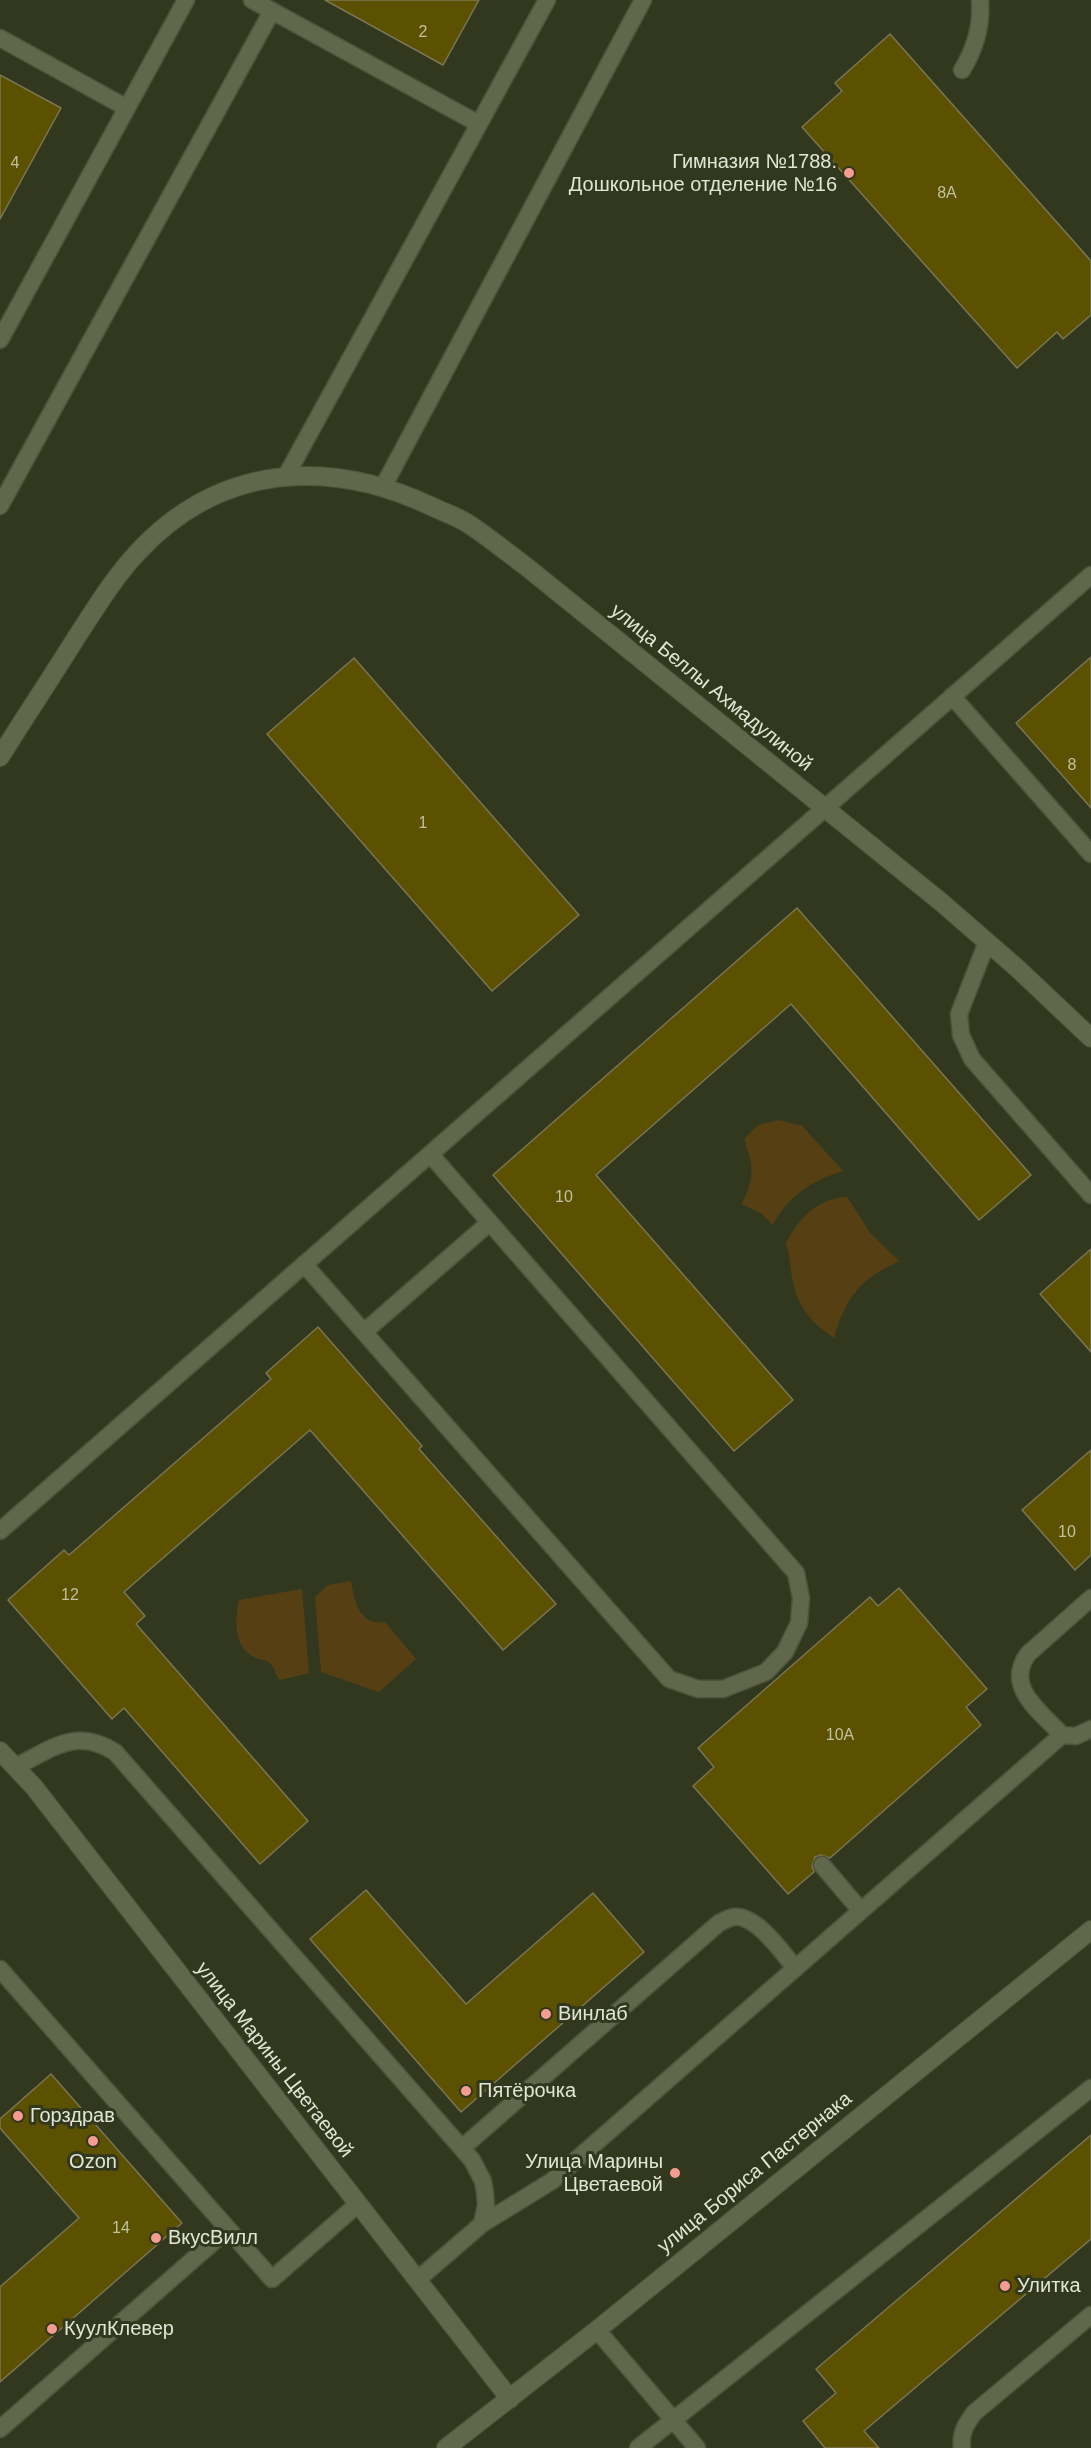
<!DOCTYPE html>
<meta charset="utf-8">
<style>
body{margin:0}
canvas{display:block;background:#32381d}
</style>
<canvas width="1091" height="2448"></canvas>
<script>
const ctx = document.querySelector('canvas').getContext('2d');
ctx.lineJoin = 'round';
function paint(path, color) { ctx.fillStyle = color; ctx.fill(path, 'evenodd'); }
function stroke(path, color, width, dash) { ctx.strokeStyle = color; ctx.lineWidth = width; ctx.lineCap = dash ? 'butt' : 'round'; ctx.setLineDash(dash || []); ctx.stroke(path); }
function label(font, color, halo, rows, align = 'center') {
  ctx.font = font + ' Arial,sans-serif'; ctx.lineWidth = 6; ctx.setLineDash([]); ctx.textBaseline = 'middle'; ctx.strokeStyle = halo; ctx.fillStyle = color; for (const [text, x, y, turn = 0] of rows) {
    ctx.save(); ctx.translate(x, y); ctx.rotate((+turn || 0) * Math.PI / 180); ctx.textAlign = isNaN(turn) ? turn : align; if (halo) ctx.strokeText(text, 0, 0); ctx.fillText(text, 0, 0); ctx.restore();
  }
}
paint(new Path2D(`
 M 779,1120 L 802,1126 L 843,1171 C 812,1180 788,1196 773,1225 L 762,1214 L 742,1204 C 750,1188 754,1174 750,1157 C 748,1150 745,1145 745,1138 L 758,1125 Z
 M 847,1197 L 871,1234 L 899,1261 C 860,1279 846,1297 834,1338 C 815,1325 799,1309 794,1286 C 790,1272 791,1258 786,1244 C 798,1218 817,1199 847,1197 Z
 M 351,1581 C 354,1599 359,1627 385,1622 L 416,1659 L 379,1692 L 321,1672 L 315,1597 L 328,1585 Z
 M 302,1589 L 309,1673 L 280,1680 C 275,1676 276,1669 271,1664 C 266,1659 260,1660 254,1657 C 233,1646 235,1619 239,1600 Z`), '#564013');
const building = new Path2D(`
 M 325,0 L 479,0 L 443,65 Z
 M 890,34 L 1091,261 L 1091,315 L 1063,339 L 1057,332 L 1017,368 L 802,127 L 842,91 L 835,83 Z
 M 0,75 L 61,108 L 0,219 Z
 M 1091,657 L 1091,808 L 1016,723 Z
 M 354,658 L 579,915 L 492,991 L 267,734 Z
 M 797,908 L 1031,1175 L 979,1220 L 791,1004 L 596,1175 L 793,1400 L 734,1451 L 493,1175 Z
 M 1091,1249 L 1091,1352 L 1040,1294 Z
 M 318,1327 L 422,1446 L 419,1449 L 556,1604 L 503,1650 L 310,1430 L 124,1592 L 145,1616 L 136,1624 L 308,1821 L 260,1864 L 124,1708 L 112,1719 L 8,1600 L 64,1550 L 69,1555 L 271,1379 L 266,1373 Z
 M 1091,1450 L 1091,1555 L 1075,1570 L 1022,1510 Z
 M 899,1588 L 987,1689 L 966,1707 L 981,1725 L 830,1858 L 821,1855 L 815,1857 L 812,1866 L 814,1872 L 788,1894 L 693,1786 L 714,1767 L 698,1748 L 870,1597 L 878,1606 Z
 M 366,1890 L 466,2004 L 593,1893 L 644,1952 L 461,2112 L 310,1939 Z
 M 51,2074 L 182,2223 L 0,2382 L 0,2287 L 79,2218 L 0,2128 L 0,2119 Z
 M 1091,2135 L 1091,2239 L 864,2431 L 879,2448 L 825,2448 L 803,2421 L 836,2393 L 816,2369 Z`);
paint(building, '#5c5100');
stroke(building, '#7a7556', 1.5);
const lane = new Path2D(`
 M 252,0 L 479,124
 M 0,38 L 127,108
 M 962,70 C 975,49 982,25 980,0
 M 0,340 L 186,0
 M 286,476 L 547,0
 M 383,487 L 643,0
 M 0,506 L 272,11
 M 952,696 L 1091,854
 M 987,942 L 959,1014 L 961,1035 L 972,1059 L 1091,1195
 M 304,1264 L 669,1679 L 698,1689 L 723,1689 L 766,1672 L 785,1652 L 799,1623 L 801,1598 L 796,1573 L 430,1154
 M 364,1332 L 489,1223
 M 0,1531 L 1091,575
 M 1091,1598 L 1028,1654 C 1004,1687 1040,1711 1062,1735 L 1076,1736 L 1091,1729
 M 15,1767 C 52,1749 75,1727 115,1752 L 472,2160 L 483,2181 L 485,2193 L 486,2205 L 482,2224 L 417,2280
 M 822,1865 L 861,1911
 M 0,1969 L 272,2279 L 358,2204
 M 462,2148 L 719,1923 C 723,1921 729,1918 733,1917 C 756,1914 782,1952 795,1968
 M 482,2224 L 552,2181 L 1062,1735
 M 597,2330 L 697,2448
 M 0,2429 L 228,2229
 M 638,2448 L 1091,2088
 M 962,2448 C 960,2433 966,2424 974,2413 L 1091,2315`);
const street = new Path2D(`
 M 0,757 C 25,717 51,678 76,638 C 95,609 113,579 137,553 C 219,464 328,457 433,507 C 445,513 459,517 470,525 C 490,538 509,554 528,568 L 941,902 L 1017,968 L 1091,1038
 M 0,1751 L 34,1787 L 510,2399
 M 446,2448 L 597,2330 L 1091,1930`);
stroke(lane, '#4d523b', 19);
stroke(street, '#4d523b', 20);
stroke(lane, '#60674a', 16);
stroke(street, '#60674a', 18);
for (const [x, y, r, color] of [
 [849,173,6,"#f59c91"],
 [546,2014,6,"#f59c91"],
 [466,2091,6,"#f59c91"],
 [18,2116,6,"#f59c91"],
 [93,2141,6,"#f59c91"],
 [675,2173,6,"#f59c91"],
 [156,2238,6,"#f59c91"],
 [1005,2286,6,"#f59c91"],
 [52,2329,6,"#f59c91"]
]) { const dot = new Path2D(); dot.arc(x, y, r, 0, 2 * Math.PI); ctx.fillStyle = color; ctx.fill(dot); stroke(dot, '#32381d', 2); }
label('16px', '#bfc09f', null, [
 ["2",423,33],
 ["4",15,164],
 ["8А",947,194],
 ["8",1072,766],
 ["1",423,824],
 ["10",564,1198],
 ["10",1067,1533],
 ["12",70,1596],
 ["10А",840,1736],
 ["14",121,2229]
]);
label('20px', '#e0e5d4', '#32381d', [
 ["Гимназия №1788.",837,162,"right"],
 ["Дошкольное отделение №16",837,185,"right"],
 ["Винлаб",558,2014],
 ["Пятёрочка",478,2091],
 ["Горздрав",30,2116],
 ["Ozon",93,2162,"center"],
 ["Улица Марины",663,2162,"right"],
 ["Цветаевой",663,2185,"right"],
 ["ВкусВилл",168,2238],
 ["Улитка",1017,2286],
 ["КуулКлевер",64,2329]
], 'left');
label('20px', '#e0e5d4', '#32381d', [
 ["улица Беллы Ахмадулиной",711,688,39],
 ["улица Марины Цветаевой",274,2060,52],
 ["улица Бориса Пастернака",755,2173,-39]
]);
</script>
